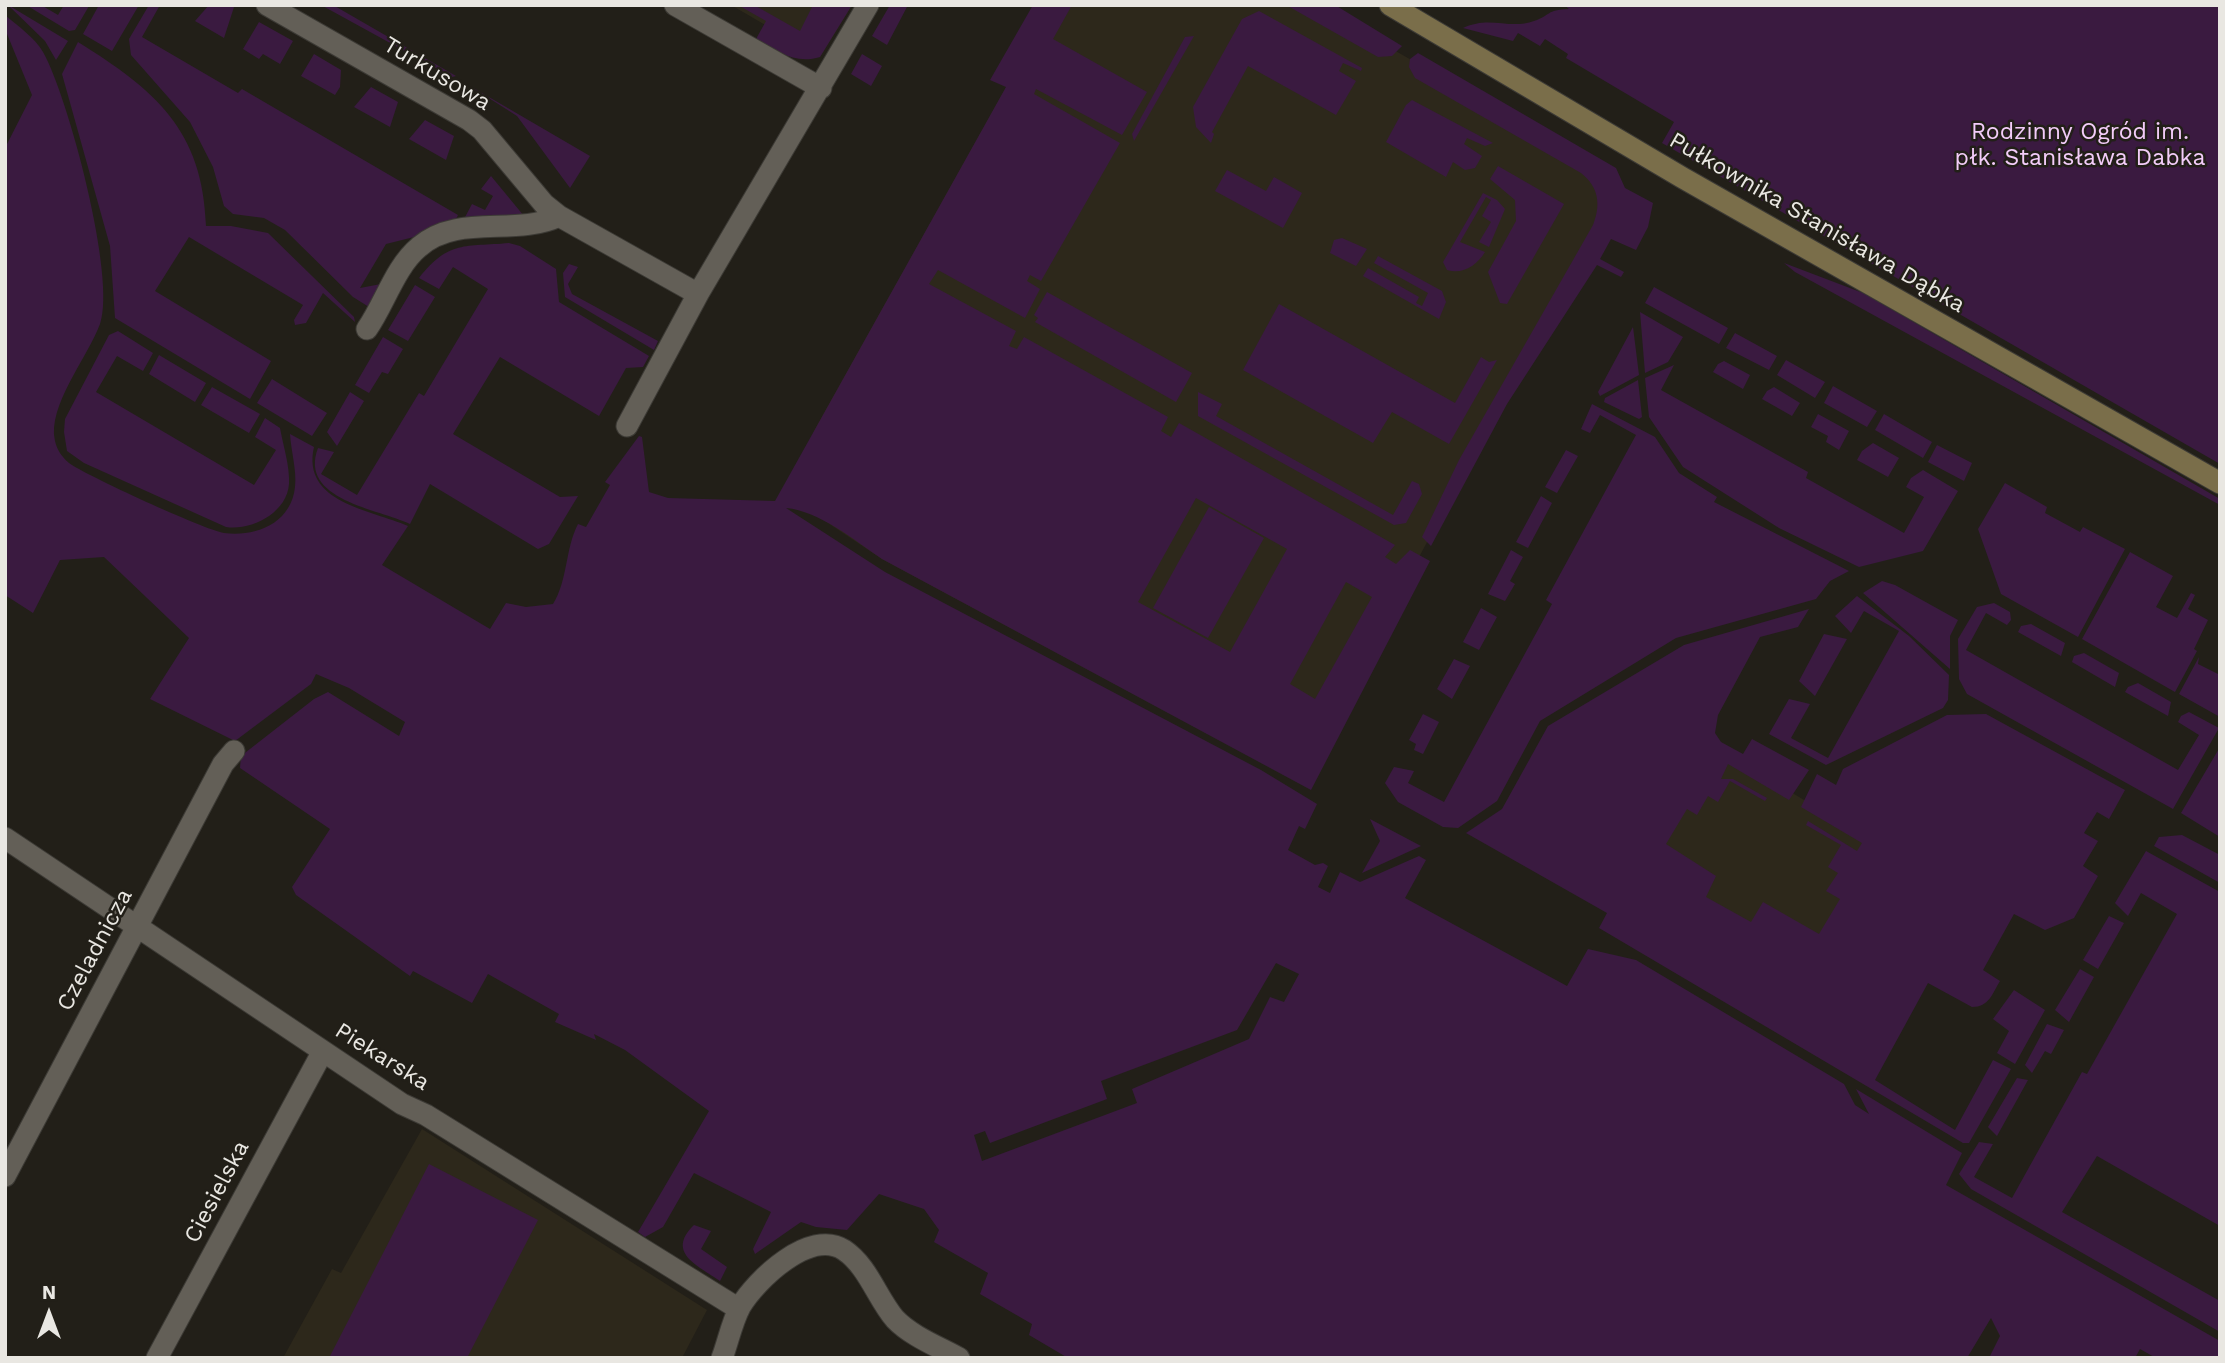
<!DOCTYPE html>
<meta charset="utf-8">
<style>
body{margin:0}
#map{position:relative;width:2225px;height:1363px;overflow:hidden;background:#221f18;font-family:"Work Sans",sans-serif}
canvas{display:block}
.frame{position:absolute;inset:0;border:7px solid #e9e7e2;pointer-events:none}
.north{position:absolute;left:14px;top:1279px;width:70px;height:70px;-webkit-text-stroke:5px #221f18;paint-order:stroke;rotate:0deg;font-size:19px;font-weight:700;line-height:28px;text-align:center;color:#e9e7e2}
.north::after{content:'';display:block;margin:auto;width:24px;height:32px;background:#e9e7e2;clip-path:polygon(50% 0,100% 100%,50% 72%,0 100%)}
</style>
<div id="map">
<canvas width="2225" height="1363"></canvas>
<div class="frame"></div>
<div class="north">N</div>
</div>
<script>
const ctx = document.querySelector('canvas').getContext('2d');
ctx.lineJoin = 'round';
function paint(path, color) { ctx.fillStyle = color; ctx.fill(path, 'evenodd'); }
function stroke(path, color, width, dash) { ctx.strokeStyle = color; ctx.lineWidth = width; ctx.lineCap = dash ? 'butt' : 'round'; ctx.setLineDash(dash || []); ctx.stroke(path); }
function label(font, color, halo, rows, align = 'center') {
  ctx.font = font + ' "Work Sans",sans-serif'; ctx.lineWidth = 5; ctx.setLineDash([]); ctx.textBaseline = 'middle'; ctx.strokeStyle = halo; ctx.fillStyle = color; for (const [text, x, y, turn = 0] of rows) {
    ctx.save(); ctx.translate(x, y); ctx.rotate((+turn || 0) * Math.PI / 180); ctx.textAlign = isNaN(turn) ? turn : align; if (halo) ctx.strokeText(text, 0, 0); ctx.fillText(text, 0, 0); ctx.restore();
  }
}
paint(new Path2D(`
 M 731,5 L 852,5 L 820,57 Z
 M 1052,5 L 1315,5 L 1620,179 L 1299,783 L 882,559 L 798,503 L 814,431 Z
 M 1627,693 L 1943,884 L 1842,1056 L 1532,860 Z
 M 422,1129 L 707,1310 L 682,1358 L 283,1358 L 332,1269 L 341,1273 Z`), '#2d281b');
paint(new Path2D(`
 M 8,5 L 68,41 L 56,60 L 45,41 Z
 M 26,5 L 41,5 L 58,15 L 64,5 L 89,6 L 75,30 L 69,31 Z
 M 99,5 L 139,5 L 112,51 L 83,34 Z
 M 149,5 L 160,5 L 142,37 L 238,93 L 242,89 L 458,215 L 455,221 L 418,236 L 386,244 L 360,288 L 381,284 L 369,307 L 353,297 L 285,230 L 264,218 L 233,214 L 224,206 L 213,167 L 190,122 L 131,55 L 129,39 Z
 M 209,5 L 234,7 L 224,38 L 195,21 Z
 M 321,5 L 333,5 L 456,76 L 452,77 Z
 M 738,5 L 754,5 L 800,31 L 813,5 L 852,5 L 820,57 C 795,65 778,51 756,39 L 766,21 Z
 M 890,5 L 908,5 L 887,45 L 872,36 Z
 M 1033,5 L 1072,5 L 1053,39 L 1147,92 L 1122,135 L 1036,89 L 1034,94 L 1120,143 L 1041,281 L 1030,275 L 1027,281 L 1040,289 L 1025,318 L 938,270 L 929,284 L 1016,331 L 1009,346 L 1017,349 L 1024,337 L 1168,417 L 1161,431 L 1171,437 L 1179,423 L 1395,545 L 1385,557 L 1396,564 L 1410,550 L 1430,561 L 1311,790 L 882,559 C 854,540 819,511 786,508 L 885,572 L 1261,770 L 1317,804 L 1305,829 L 1299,826 L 1288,850 L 1315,865 L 1323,863 L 1328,866 L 1318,887 L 1330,893 L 1340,872 L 1360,882 L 1419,856 L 1426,860 L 1405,898 L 1567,986 L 1588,949 L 1636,960 L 1844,1084 L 1855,1105 L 1869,1114 L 1856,1089 L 1962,1153 L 1946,1185 L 2220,1341 L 2220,1358 L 2156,1358 L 2140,1349 L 2135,1358 L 1989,1358 L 2000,1336 L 1991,1318 L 1967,1358 L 1068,1358 L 1029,1335 L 1032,1324 L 980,1294 L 988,1273 L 934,1242 L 939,1230 L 924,1209 L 879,1194 L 847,1230 L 816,1227 L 801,1222 L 755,1254 L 753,1249 L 771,1212 L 694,1173 L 663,1227 L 645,1237 L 638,1232 L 709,1111 L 625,1050 L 594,1034 L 596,1040 L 555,1022 L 559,1014 L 488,974 L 472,1003 L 413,971 L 410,976 L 296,895 L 292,887 L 330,829 L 240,768 L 241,756 L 314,699 L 328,692 L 399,736 L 405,722 L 349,688 L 316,674 L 311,684 L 235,741 L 150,699 L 189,638 L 104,557 L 60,560 L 33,613 L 5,595 L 5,148 L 32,95 L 5,29 L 5,15 C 18,26 35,38 43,52 C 68,96 117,279 100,324 C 88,357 47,406 55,441 C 57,450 62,457 69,463 C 85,475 205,530 224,533 C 255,537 291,524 295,487 C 297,471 291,451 290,434 L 314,447 C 301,503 372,510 408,526 L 382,565 L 490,629 L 506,603 L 526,607 L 553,604 C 568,580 565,549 578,524 L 586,527 L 610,485 L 605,482 L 639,436 L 642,437 L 649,492 L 668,498 L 775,501 L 1006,87 L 990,80 ZM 1196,498 L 1287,549 L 1230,652 L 1138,602 ZM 1346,582 L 1372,597 L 1315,699 L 1290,684 ZM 1276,963 L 1299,974 L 1284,1002 L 1270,997 L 1249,1039 L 1132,1089 L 1137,1103 L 982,1161 L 974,1135 L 985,1131 L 990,1143 L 1107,1099 L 1101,1081 L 1237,1030 Z
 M 1286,5 L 1335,5 L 1402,46 L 1392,56 L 1378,57 Z
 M 1564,5 L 2220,5 L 2220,464 L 1662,143 L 1674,122 L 1566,58 L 1568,54 L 1545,39 L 1540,46 L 1518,33 L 1513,41 L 1463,28 C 1490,15 1509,30 1534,21 C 1552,15 1545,10 1569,9 Z
 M 1259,11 L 1362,68 L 1361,71 L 1343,63 L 1339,71 L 1356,81 L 1336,115 L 1248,66 L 1212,132 L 1214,134 L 1211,143 L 1196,127 L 1193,107 L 1242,19 Z
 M 259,22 L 293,41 L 280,64 L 263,54 L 259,59 L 243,49 Z
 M 1194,36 L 1134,141 L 1132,134 L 1185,37 Z
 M 78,42 C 155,90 203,130 206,226 L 231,226 L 268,233 L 354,317 L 355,322 L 323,293 L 306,323 L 295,325 L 294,320 L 303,305 L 189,237 L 155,291 L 271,361 L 250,399 L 115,318 L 110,246 L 62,74 Z
 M 1418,53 L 1616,168 L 1625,188 L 1653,203 L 1648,227 L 1636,250 L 1611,239 L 1600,259 L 1624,272 L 1621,277 L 1597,265 L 1507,404 L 1431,546 L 1422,537 L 1459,460 L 1593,225 C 1601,205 1599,187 1581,173 L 1415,78 L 1409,67 L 1410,59 Z
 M 314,54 L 341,70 L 340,87 L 335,95 L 301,76 Z
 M 862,54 L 882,66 L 871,86 L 851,74 Z
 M 470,86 L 590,156 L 570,188 L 517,116 Z
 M 371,87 L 398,102 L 390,127 L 354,107 Z
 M 1412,100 L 1493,143 L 1485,146 L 1467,138 L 1464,144 L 1482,156 L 1475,168 L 1465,170 L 1453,162 L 1446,177 L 1386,142 L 1406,105 Z
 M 425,120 L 454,136 L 446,160 L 409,139 Z
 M 1498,166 L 1564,204 L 1507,304 L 1500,303 L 1488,272 L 1516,221 L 1515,200 L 1490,179 Z
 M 1227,170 L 1266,191 L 1274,177 L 1302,193 L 1283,228 L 1215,191 Z
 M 491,176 L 524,216 L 463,221 L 472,204 L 485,210 L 493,196 L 481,189 Z
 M 1483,193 L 1497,200 L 1505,209 L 1489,247 L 1479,242 L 1491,222 L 1482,216 L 1491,200 L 1486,197 L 1460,242 L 1485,252 C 1477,265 1463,275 1447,270 L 1443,262 Z
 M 1342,238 L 1367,249 L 1356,266 L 1330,253 L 1334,240 Z
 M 509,243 L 520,246 L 556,269 L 559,302 L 649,356 L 643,367 L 626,368 L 599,416 L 500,357 L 453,434 L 560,497 L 578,496 L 549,544 L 538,549 L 430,484 L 410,524 C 379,509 298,500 318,448 L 334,452 L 321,474 L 357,495 L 419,393 L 424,396 L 488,289 L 453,267 L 439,289 L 419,278 C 449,240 465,247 509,243 Z
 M 1378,256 L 1442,291 L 1446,302 L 1439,319 L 1363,276 L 1368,268 L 1419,297 L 1416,303 L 1422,306 L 1428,293 L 1374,263 Z
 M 1784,263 L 1863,293 L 2220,499 L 2220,505 L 1795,272 Z
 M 569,264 L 578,267 L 568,284 L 572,294 L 658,341 L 654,350 L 565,297 L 563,273 Z
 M 415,285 L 435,297 L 408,341 L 388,330 Z
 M 1654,287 L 1728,328 L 1719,344 L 1645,303 Z
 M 1047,292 L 1192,373 L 1176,402 L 1035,322 L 1038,318 L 1034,315 Z
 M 1279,304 L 1455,403 L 1481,357 L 1489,362 L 1497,360 L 1449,444 L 1392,412 L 1373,443 L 1243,370 Z
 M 1640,312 L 1683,337 L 1668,362 L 1645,373 Z
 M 1633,327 L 1639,375 L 1600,396 L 1598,392 Z
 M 118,331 L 153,353 L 143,371 L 117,356 L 96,392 L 254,485 L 276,450 L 255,437 L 265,418 L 280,428 C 283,445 290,466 289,484 C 287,513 251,531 226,527 L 84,463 L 67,451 L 64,432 L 65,419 L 109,335 Z
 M 1735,333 L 1777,356 L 1769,370 L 1726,348 Z
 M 383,337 L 403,349 L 388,374 L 382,372 L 369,393 L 355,385 Z
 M 159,355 L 206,383 L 195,402 L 149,374 Z
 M 1786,360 L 1825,382 L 1815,398 L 1777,375 Z
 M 1724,361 L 1750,375 L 1743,389 L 1713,372 L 1718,364 Z
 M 1674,365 L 1661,390 L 1808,472 L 1806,478 L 1904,533 L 1924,497 L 1906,487 L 1911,478 L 1923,470 L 1958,491 L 1923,551 L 1859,567 L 1779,528 L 1683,467 L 1649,417 L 1645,378 Z
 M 272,379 L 327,413 L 312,436 L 257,403 Z
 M 1638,380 L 1642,417 L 1639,419 L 1604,402 L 1605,398 Z
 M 1833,386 L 1877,411 L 1867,427 L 1824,403 Z
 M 212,387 L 260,414 L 249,433 L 201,405 Z
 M 1774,387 L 1800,403 L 1792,416 L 1762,399 L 1767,391 Z
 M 350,392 L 364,401 L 337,446 L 327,432 Z
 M 1198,392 L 1222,404 L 1216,416 L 1393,515 L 1412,481 L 1419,484 L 1422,494 L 1406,523 L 1394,525 L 1198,416 Z
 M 1592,404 L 1655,437 L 1679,473 L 1717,497 L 1714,502 L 1849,571 L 1830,581 L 1816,599 L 1676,638 L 1540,721 L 1497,801 L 1458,828 L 1443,827 L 1398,802 L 1385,783 L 1394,767 L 1414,771 L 1408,783 L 1444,802 L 1552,604 L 1546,600 L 1636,435 L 1600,415 L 1590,433 L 1581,429 Z
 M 1818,414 L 1849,431 L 1839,450 L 1826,442 L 1828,436 L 1811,427 Z
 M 1884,414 L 1932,442 L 1923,458 L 1875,430 Z
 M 1873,443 L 1899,458 L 1888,477 L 1857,460 L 1862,451 Z
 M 1937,445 L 1972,463 L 1964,481 L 1928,462 Z
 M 1566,450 L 1578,456 L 1557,493 L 1545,487 Z
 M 2005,483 L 2047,507 L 2045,513 L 2080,532 L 2083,527 L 2125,549 L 2078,637 L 2001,594 L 1978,529 Z
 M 1541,496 L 1552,503 L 1528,548 L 1516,542 Z
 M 1209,507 L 1264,538 L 1208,638 L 1153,608 Z
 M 1511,550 L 1523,557 L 1510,581 L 1515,584 L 1505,601 L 1488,594 Z
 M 2130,552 L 2173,576 L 2156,607 L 2177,618 L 2191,593 L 2195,595 L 2188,609 L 2208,620 L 2194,649 L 2197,651 L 2175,692 L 2082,639 Z
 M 1882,581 L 1895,585 L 1958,620 L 1950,636 L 1950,669 L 1863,593 Z
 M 1857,596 L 1909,636 L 1949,675 L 1948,700 L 1943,708 L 1826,765 L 1769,734 L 1789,699 L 1810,704 L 1791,738 L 1828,758 L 1899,631 L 1864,611 L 1851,633 L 1835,616 Z
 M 1994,603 L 2010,612 L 2011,620 L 2007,625 L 1986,613 L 1966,650 L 2178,770 L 2199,735 L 2178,722 L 2181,716 L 2189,712 L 2219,728 L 2173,809 L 1967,694 L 1959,679 L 1958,639 L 1977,607 Z
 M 1481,608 L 1497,617 L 1479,650 L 1463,642 Z
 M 1809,609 L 1798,627 L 1760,637 L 1718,715 L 1715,733 L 1721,742 L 1743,754 L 1752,739 L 1809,770 L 1789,800 L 1728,764 L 1721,779 L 1733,779 L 1767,798 L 1765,801 L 1730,781 L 1718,802 L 1708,796 L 1697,815 L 1687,809 L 1666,844 L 1716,876 L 1706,897 L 1751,922 L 1763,902 L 1819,934 L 1840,899 L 1826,891 L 1838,873 L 1828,867 L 1841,845 L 1806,825 L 1808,821 L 1857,851 L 1862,843 L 1801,807 L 1817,774 L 1836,785 L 1843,769 L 1947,715 L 1986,714 L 2125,790 L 2109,819 L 2097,812 L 2084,833 L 2098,841 L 2083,866 L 2098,876 L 2074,918 L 2045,930 L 2014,914 L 1983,970 L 2000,981 C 1992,994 1989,1007 1972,1007 L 1928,983 L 1875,1080 L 1955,1130 L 1993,1060 L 2011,1069 L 1969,1143 L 1963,1143 L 1599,928 L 1607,913 L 1466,833 L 1502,809 L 1548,726 L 1684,645 Z
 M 2031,624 L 2065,643 L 2061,656 L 2018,632 L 2021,626 Z
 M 1824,634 L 1847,639 L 1815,696 L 1799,681 Z
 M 2084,653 L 2119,673 L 2115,687 L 2072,662 L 2074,656 Z
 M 2199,657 L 2198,664 L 2220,675 L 2220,717 L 2179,694 Z
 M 1454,659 L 1470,666 L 1452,699 L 1437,689 Z
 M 2138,683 L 2171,702 L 2168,716 L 2125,692 L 2128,687 Z
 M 1423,714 L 1439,722 L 1423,754 L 1414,750 L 1416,744 L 1409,740 Z
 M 2220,747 L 2220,837 L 2181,813 Z
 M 1370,819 L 1421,846 L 1362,873 L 1380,841 Z
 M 2182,835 L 2220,855 L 2220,883 L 2154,846 L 2159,837 Z
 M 2146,851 L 2220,892 L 2220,1226 L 2097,1156 L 2062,1212 L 2220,1301 L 2220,1332 L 1971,1189 L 1959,1174 L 1979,1142 L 1993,1144 L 1974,1177 L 2012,1198 L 2082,1072 L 2087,1074 L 2177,914 L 2141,893 L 2128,916 L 2115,903 Z
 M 2109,916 L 2124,923 L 2098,969 L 2083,960 Z
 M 2080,969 L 2094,977 L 2069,1022 L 2055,1010 Z
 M 2014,990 L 2045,1010 L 2015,1064 L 1997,1053 L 2009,1031 L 1993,1019 Z
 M 2047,1024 L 2064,1030 L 2051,1054 L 2045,1051 L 2032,1073 L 2025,1065 Z
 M 2017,1078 L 2028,1080 L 1997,1136 L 1988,1127 Z
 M 429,1164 L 538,1220 L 467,1358 L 329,1358 Z
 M 694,1225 L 711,1231 L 701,1249 L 727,1267 L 720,1281 C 699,1266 665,1253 694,1225 Z`), '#3a1a40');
const street = new Path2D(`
 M 267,5 L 469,120 L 482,130 L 544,204 L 559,216 L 698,294
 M 675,5 L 821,88
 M 367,329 C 385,303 395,267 419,247 C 458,213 515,237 559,216
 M 627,426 L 698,294 L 868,5
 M 5,838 L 402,1104 L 426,1115 L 739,1309
 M 5,1176 L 223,764 L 234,751
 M 157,1358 L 323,1051
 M 722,1358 C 728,1342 732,1322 740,1307 C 756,1280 810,1228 844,1250 C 868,1266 877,1298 895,1319 C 911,1336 939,1347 959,1358`);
const secondary = new Path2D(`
 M 1390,5 L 1683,178 L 2220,483`);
stroke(street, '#3c3a35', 23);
stroke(secondary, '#3c3a35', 23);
stroke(street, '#635f57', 21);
stroke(secondary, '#7a6e4a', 21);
label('23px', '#e9e7e2', '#221f18', [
 ["Turkusowa",437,74,31],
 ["Pułkownika Stanisława Dąbka",1817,223,30],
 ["Czeladnicza",95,950,-62],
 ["Piekarska",382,1057,32],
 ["Ciesielska",217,1192,-62]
]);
label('23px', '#f3ccf9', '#221f18', [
 ["Rodzinny Ogród im.",2080,132],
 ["płk. Stanisława Dabka",2080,158]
]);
</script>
